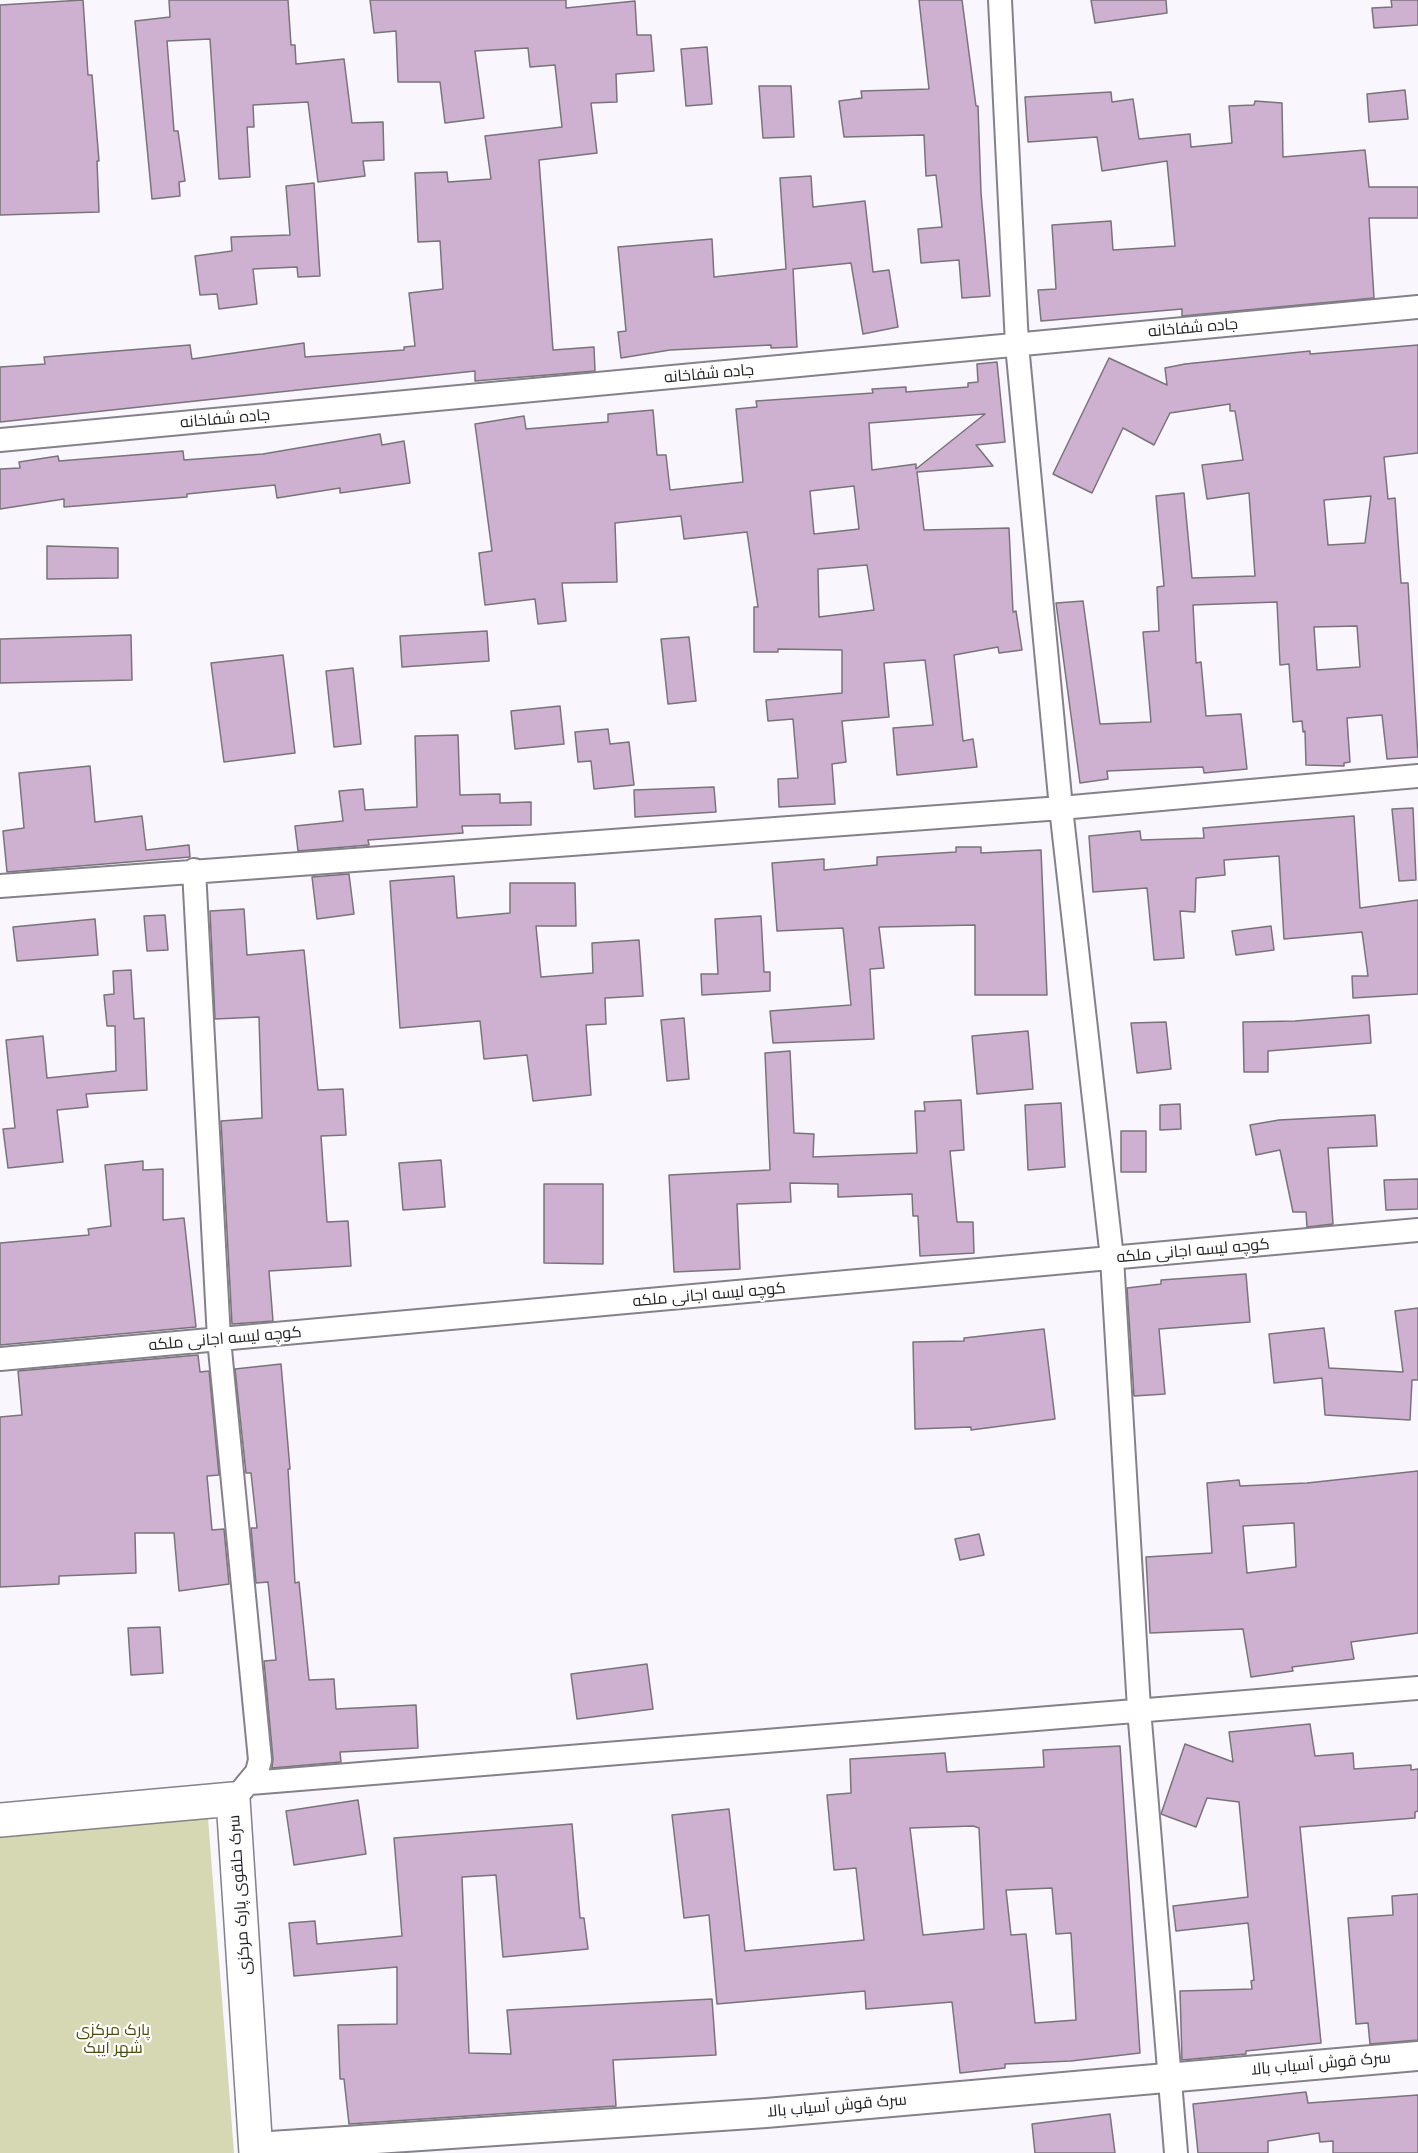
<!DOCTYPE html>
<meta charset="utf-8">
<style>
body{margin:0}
canvas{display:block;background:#faf6fe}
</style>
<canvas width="1418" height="2153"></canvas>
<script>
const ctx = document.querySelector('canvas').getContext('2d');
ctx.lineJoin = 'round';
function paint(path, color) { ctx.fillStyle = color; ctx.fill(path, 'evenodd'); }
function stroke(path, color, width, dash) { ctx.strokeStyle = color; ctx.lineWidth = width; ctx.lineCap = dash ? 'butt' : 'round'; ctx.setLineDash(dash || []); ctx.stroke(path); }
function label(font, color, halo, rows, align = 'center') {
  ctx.font = font + ' "PT Sans",Cairo,sans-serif'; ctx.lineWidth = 4.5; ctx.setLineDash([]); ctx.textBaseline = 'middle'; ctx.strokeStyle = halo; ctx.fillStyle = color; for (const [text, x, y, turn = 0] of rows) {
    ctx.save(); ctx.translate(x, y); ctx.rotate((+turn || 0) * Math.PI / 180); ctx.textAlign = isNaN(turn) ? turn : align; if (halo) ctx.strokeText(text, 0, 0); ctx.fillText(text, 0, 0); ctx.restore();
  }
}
paint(new Path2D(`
 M 208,1818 L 234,2153 L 0,2153 L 0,1833 Z`), '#d5d8b2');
const building = new Path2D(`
 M 83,0 L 88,75 L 92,75 L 99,161 L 97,161 L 99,212 L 0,215 L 0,5 Z
 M 169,0 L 288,0 L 291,45 L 295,45 L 296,64 L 344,59 L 352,123 L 383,122 L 384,160 L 363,161 L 365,176 L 318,182 L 308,102 L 253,105 L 254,127 L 247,127 L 250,177 L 219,179 L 210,39 L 167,41 L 174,131 L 178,131 L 185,181 L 179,182 L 180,196 L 152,199 L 135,21 L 170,17 Z
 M 370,0 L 566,0 L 566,8 L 635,1 L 637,35 L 651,35 L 654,71 L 616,74 L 617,102 L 591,103 L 597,153 L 539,160 L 553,350 L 594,347 L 595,371 L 475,381 L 475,371 L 0,422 L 0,367 L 45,364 L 44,357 L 190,345 L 192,359 L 304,343 L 305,357 L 404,350 L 404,347 L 415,346 L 409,293 L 443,289 L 440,241 L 418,242 L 415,173 L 447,172 L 448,182 L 491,179 L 485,136 L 562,127 L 555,65 L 530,67 L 528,48 L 475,51 L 484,118 L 445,123 L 440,82 L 398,82 L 396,31 L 374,33 Z
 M 919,0 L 962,0 L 976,106 L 978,106 L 981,193 L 990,296 L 962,298 L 959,260 L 921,263 L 918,229 L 942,227 L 936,175 L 926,176 L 924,135 L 844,137 L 839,101 L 862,98 L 861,91 L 929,89 Z
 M 1091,0 L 1166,0 L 1167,13 L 1095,23 Z
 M 1391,0 L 1418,0 L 1418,25 L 1374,28 L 1372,8 L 1392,7 Z
 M 707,47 L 712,104 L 686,106 L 681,49 Z
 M 759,86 L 791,86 L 794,137 L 763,138 Z
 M 1405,90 L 1408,119 L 1369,122 L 1367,94 Z
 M 1111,92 L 1112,102 L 1133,99 L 1139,139 L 1190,134 L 1191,147 L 1232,143 L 1229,106 L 1254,105 L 1255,101 L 1282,103 L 1283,157 L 1365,150 L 1369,187 L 1418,187 L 1418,218 L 1369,218 L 1374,298 L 1182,316 L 1182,309 L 1041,321 L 1038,290 L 1056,289 L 1052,225 L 1111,221 L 1113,250 L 1175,246 L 1167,161 L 1102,171 L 1097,137 L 1028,142 L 1025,97 Z
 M 811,176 L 813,207 L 865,201 L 873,272 L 889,270 L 898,327 L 863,334 L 851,263 L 793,269 L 797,347 L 771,348 L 771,345 L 670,350 L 621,358 L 618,332 L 626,331 L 618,247 L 712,239 L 714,277 L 786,269 L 780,178 Z
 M 314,183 L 320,276 L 298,277 L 297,267 L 253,269 L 257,304 L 219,309 L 217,294 L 200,295 L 195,256 L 232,251 L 231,237 L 290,235 L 286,186 Z
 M 1418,345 L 1418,453 L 1384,457 L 1388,499 L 1395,498 L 1401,583 L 1408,583 L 1418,757 L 1387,759 L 1382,715 L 1347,718 L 1350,762 L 1344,763 L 1344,766 L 1306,765 L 1305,731 L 1303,732 L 1302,721 L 1293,722 L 1289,664 L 1280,665 L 1277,602 L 1193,605 L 1196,663 L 1201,662 L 1206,716 L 1241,714 L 1247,769 L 1204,773 L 1203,767 L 1107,771 L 1108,779 L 1080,783 L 1056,603 L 1083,601 L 1100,724 L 1151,722 L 1143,632 L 1159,631 L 1157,587 L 1164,586 L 1156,496 L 1184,493 L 1192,578 L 1255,576 L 1249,493 L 1207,499 L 1202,465 L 1243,460 L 1235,411 L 1230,411 L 1230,404 L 1170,413 L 1154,445 L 1123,428 L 1092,493 L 1053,474 L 1109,358 L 1167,385 L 1165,368 L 1185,364 L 1310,351 L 1310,354 ZM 1371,496 L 1365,543 L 1328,545 L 1324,500 ZM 1357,626 L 1360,667 L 1317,670 L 1314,627 Z
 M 997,362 L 1005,442 L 976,445 L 993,466 L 917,472 L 924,530 L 1009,528 L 1013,612 L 1016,611 L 1022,650 L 999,653 L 998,647 L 954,655 L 963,741 L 973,739 L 977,767 L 897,775 L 893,728 L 933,725 L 925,660 L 884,663 L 889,717 L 842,721 L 846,762 L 832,764 L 835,804 L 779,807 L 778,779 L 798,778 L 793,719 L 768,721 L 766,700 L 842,693 L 842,650 L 778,649 L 778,652 L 754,652 L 754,607 L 758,607 L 747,532 L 684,539 L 681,516 L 615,523 L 617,582 L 562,583 L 566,621 L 538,624 L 535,599 L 485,605 L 479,553 L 492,551 L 475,424 L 524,416 L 526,429 L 608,422 L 608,414 L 653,410 L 657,455 L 666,455 L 670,490 L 743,482 L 736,409 L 757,407 L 756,401 L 873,393 L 872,389 L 906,387 L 906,392 L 968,387 L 968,383 L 978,382 L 977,364 ZM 985,414 L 916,469 L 916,464 L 872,470 L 869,423 ZM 854,486 L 859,529 L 814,534 L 810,491 ZM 867,565 L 874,610 L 819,617 L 818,569 Z
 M 380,434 L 382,445 L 404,441 L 410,483 L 340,493 L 340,488 L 277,498 L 275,485 L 187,494 L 187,497 L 64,507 L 64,499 L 0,509 L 0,469 L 20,468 L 19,462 L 58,456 L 59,461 L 183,451 L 184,460 L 263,454 Z
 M 47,546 L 118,548 L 118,578 L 47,579 Z
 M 487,631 L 489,661 L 402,667 L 400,636 Z
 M 131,635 L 132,680 L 0,683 L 0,639 Z
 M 689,637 L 696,701 L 668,704 L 661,639 Z
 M 283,655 L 295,753 L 224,762 L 211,663 Z
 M 353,668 L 361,744 L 334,747 L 326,671 Z
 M 560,706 L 564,744 L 515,749 L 511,711 Z
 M 608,729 L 610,744 L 629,742 L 634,785 L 594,789 L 591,761 L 578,762 L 575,732 Z
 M 458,735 L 460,795 L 500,794 L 500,803 L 531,802 L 531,825 L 462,826 L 463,833 L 368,840 L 369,845 L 298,851 L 295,826 L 343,821 L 339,791 L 363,789 L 365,810 L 417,807 L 415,736 Z
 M 90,766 L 95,822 L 142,816 L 146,850 L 189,845 L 190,857 L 7,872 L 3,831 L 24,828 L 19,773 Z
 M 714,787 L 716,812 L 635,817 L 634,790 Z
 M 1413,808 L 1416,880 L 1399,881 L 1392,809 Z
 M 1354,816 L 1360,908 L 1418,900 L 1418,994 L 1353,998 L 1352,976 L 1368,976 L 1362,932 L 1284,939 L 1279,856 L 1224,860 L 1225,875 L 1196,878 L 1195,912 L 1180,911 L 1184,958 L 1154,960 L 1147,888 L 1093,892 L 1089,836 L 1140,831 L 1141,840 L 1204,838 L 1203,828 Z
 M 956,847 L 981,847 L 981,853 L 1041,850 L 1047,995 L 975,995 L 975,925 L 879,927 L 884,968 L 870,969 L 874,1039 L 773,1043 L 770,1011 L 851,1005 L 843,928 L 777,931 L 772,863 L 824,859 L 824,870 L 877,865 L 877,857 L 956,852 Z
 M 349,874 L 354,914 L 317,919 L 312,877 Z
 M 454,876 L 457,918 L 510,913 L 510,883 L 575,883 L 576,926 L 536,926 L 541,977 L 593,973 L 592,943 L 639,940 L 643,996 L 605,998 L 606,1024 L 586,1025 L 591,1095 L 533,1101 L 527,1055 L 484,1059 L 480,1021 L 400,1028 L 390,881 Z
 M 244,909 L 247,955 L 304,950 L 318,1090 L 343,1089 L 346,1135 L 321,1136 L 327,1222 L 348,1221 L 351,1266 L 269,1271 L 273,1321 L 232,1324 L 221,1121 L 262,1118 L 259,1017 L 215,1019 L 210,911 Z
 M 165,915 L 168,950 L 147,951 L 144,916 Z
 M 761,916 L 764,972 L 770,972 L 770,991 L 702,995 L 701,974 L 718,974 L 715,919 Z
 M 95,919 L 98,955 L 17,961 L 13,927 Z
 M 1271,926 L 1274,950 L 1236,955 L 1232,931 Z
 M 131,970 L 134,1019 L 144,1018 L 147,1090 L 86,1094 L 88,1107 L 57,1110 L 63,1162 L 8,1168 L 3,1129 L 15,1128 L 6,1040 L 43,1036 L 47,1078 L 116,1071 L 115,1026 L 107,1026 L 104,995 L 114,994 L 113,971 Z
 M 1369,1015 L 1371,1043 L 1268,1051 L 1268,1072 L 1244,1072 L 1243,1022 L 1295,1021 Z
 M 684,1018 L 689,1079 L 667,1081 L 661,1020 Z
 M 1166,1022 L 1171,1069 L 1137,1073 L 1131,1023 Z
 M 1028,1031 L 1033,1089 L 977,1094 L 972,1036 Z
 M 790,1051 L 794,1133 L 814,1134 L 813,1157 L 917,1153 L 915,1111 L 925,1111 L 924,1102 L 961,1100 L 964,1150 L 950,1151 L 957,1222 L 973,1222 L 974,1253 L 920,1256 L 918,1216 L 913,1216 L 912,1194 L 838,1197 L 838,1184 L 790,1183 L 791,1202 L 737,1204 L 740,1269 L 674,1272 L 669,1175 L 770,1170 L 765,1053 Z
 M 1061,1103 L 1065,1167 L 1028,1170 L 1025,1105 Z
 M 1180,1104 L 1181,1129 L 1160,1130 L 1160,1105 Z
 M 1375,1115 L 1377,1146 L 1328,1148 L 1333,1224 L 1307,1227 L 1306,1212 L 1293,1212 L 1280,1150 L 1256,1155 L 1250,1125 L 1279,1120 Z
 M 1121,1131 L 1146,1131 L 1146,1172 L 1121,1172 Z
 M 441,1160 L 445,1207 L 403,1210 L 399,1163 Z
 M 143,1161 L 143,1170 L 163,1169 L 163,1220 L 184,1218 L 196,1327 L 0,1345 L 0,1243 L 89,1235 L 88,1229 L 111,1226 L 105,1165 Z
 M 1418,1179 L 1418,1209 L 1386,1210 L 1384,1180 Z
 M 544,1184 L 603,1184 L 603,1264 L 544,1263 Z
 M 1246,1274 L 1250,1322 L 1159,1329 L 1165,1394 L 1134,1396 L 1127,1288 L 1161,1284 L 1161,1280 Z
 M 1418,1308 L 1418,1380 L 1412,1380 L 1410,1420 L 1325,1415 L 1322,1378 L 1274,1383 L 1269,1334 L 1324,1328 L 1329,1368 L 1403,1372 L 1395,1311 Z
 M 1044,1329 L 1055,1419 L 971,1430 L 971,1427 L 915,1429 L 913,1342 L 964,1341 L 964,1338 Z
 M 198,1355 L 200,1372 L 209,1371 L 219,1475 L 207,1476 L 212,1530 L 224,1529 L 229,1584 L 179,1591 L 174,1533 L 135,1533 L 136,1573 L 59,1576 L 59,1584 L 0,1587 L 0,1417 L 22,1415 L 18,1371 Z
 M 281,1364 L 290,1469 L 288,1469 L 295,1583 L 299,1582 L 309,1680 L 334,1679 L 336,1709 L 416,1705 L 418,1748 L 340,1752 L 341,1762 L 272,1768 L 273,1759 L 264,1661 L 276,1660 L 268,1582 L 256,1583 L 251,1528 L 257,1528 L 251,1473 L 246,1473 L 235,1369 Z
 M 1418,1471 L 1418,1633 L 1351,1642 L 1354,1659 L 1292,1667 L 1293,1671 L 1251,1677 L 1243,1629 L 1150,1633 L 1146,1557 L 1212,1553 L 1207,1483 L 1239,1480 L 1240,1486 L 1307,1483 ZM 1294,1523 L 1296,1567 L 1247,1573 L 1243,1526 Z
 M 979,1534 L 984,1555 L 960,1560 L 955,1539 Z
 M 160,1627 L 163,1673 L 131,1675 L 128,1628 Z
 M 647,1664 L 653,1709 L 577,1719 L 571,1674 Z
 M 1310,1724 L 1315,1756 L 1353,1753 L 1354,1769 L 1411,1765 L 1411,1770 L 1418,1769 L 1418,1811 L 1415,1812 L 1415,1818 L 1300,1827 L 1321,2043 L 1246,2051 L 1246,2054 L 1182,2060 L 1180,1991 L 1252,1989 L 1251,1981 L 1254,1980 L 1248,1923 L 1176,1931 L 1173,1906 L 1248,1897 L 1239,1802 L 1207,1798 L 1196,1827 L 1161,1814 L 1185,1744 L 1233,1762 L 1229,1732 Z
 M 1120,1746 L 1140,2053 L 1071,2061 L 1005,2064 L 1005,2068 L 960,2073 L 952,2002 L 866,2009 L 865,1991 L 717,2004 L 709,1915 L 684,1918 L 672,1815 L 729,1809 L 745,1951 L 864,1940 L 856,1868 L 834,1870 L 827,1795 L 851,1793 L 850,1759 L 945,1753 L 947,1772 L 1044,1767 L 1043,1750 ZM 973,1826 L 979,1828 L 984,1929 L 923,1935 L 910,1828 ZM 1052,1888 L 1056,1934 L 1071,1933 L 1076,2020 L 1035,2023 L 1026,1934 L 1011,1935 L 1006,1890 Z
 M 358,1800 L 366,1854 L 294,1865 L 286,1811 Z
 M 572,1824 L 580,1918 L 584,1918 L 588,1949 L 503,1957 L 496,1875 L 462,1877 L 469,2053 L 511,2054 L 507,2010 L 712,1999 L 716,2055 L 613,2060 L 616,2106 L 349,2124 L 344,2079 L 340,2079 L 338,2025 L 397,2024 L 397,1967 L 294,1976 L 289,1923 L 315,1921 L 317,1944 L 402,1936 L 394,1838 Z
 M 1418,1894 L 1418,2040 L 1370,2044 L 1368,2023 L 1356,2024 L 1348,1918 L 1393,1915 L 1392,1896 Z
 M 1306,2092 L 1308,2103 L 1418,2095 L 1418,2153 L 1333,2153 L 1333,2141 L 1320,2142 L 1319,2133 L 1268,2141 L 1268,2153 L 1198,2153 L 1193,2104 Z
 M 1110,2114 L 1115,2153 L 1035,2153 L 1032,2124 Z`);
paint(building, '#ceb1d1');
stroke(building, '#79737a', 1.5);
const minor = new Path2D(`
 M 1000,0 L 1017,345 L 1061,808 L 1112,1258 L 1139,1709 L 1176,2153
 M 0,440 L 1418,307
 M 194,870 L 219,1339 L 260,1760 L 257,1772 L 242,1790
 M 0,886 L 1061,808 L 1418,776
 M 0,1359 L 1418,1230
 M 250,1783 L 1418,1688`);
const tertiary = new Path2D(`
 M 256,2147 L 766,2113 L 1418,2056`);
const secondary = new Path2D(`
 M 0,1820 L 233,1799 L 256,2153`);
stroke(minor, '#858189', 26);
stroke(tertiary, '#858189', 32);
stroke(secondary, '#858189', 36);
stroke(minor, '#fff', 22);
stroke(tertiary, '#fff', 28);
stroke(secondary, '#fff', 33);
label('16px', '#201e21', '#fff', [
 ["جاده شفاخانه",1193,328,-5],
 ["جاده شفاخانه",709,374,-5],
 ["جاده شفاخانه",225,419,-5],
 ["کوچه لیسه اجانی ملکه",1193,1251,-5],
 ["کوچه لیسه اجانی ملکه",709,1295,-5],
 ["کوچه لیسه اجانی ملکه",225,1339,-5],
 ["سرک حلقوی پارک مرکزی",240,1895,-94],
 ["سرک قوش آسیاب بالا",1321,2064,-5],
 ["سرک قوش آسیاب بالا",837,2106,-5]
]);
label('16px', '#4c4d08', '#fff', [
 ["پارک مرکزی",113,2030],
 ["شهر ایبک",113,2048]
]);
</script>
